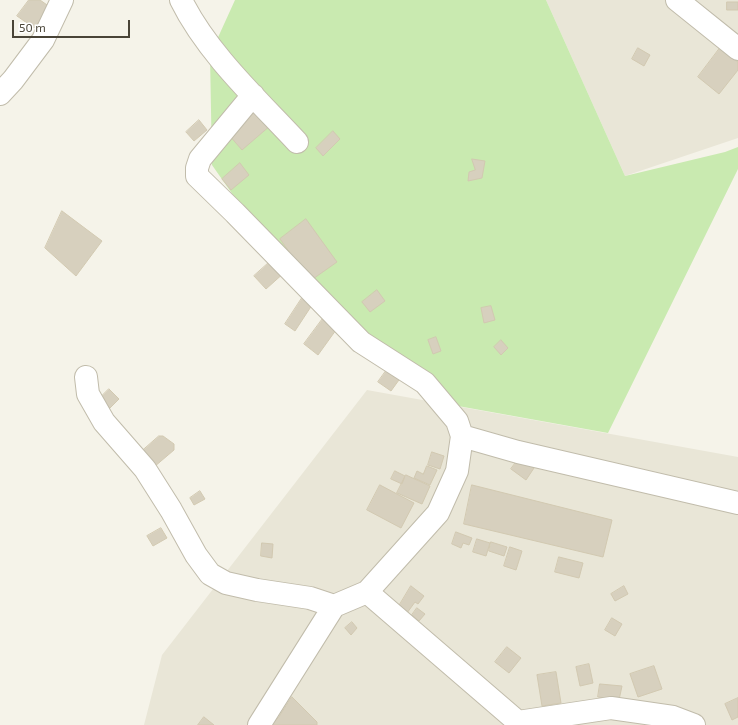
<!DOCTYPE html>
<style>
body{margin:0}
#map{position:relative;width:738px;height:725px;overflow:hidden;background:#f5f3e9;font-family:"Exo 2",sans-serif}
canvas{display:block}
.scale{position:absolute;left:12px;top:20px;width:118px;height:18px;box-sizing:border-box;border:2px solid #494437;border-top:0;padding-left:5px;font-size:12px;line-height:14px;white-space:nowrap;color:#494437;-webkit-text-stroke:3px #fff;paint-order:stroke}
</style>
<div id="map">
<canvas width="738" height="725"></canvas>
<div class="scale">50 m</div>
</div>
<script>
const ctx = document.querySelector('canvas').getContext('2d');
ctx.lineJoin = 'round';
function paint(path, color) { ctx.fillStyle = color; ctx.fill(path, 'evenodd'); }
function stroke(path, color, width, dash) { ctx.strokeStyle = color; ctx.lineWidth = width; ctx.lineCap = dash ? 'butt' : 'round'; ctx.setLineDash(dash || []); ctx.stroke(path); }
paint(new Path2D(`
 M 546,0 L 738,0 L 738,138 L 625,176 Z
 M 367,390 L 738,457 L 738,725 L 144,725 L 162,655 Z`), '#e9e6d7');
paint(new Path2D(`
 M 235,0 L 546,0 L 625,176 L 725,152 L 738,147 L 738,169 L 608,433 L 458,406 L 365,333 L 240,205 L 212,165 L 210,55 Z`), '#c9eab0');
const building = new Path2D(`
 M 29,0 L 40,0 L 50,7 L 34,28 L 17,16 Z
 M 727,2 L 738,2 L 738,10 L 727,10 Z
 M 638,48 L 650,55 L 644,66 L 632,59 Z
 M 720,48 L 738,62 L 738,70 L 719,94 L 698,77 Z
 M 258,109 L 271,125 L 242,150 L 228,134 Z
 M 199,120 L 207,130 L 194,141 L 186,132 Z
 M 333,131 L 340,139 L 323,156 L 316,148 Z
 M 472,159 L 485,161 L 482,178 L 468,181 L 469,172 L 475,170 Z
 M 240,163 L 249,175 L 231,190 L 222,179 Z
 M 62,211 L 102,241 L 76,276 L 45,248 Z
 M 306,219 L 337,262 L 310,281 L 280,239 Z
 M 273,259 L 285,272 L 266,289 L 254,276 Z
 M 377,290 L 385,301 L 370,312 L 362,302 Z
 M 304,295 L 314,302 L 295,331 L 285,324 Z
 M 491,306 L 495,320 L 484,323 L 481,308 Z
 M 327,313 L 341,323 L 318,355 L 304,344 Z
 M 436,337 L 441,351 L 433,354 L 428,340 Z
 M 501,340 L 508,348 L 501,355 L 494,347 Z
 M 391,364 L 404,373 L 391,391 L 378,382 Z
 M 109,389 L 119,399 L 110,408 L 100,398 Z
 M 159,436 L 163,436 L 174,444 L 174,450 L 154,467 L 141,452 Z
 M 432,452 L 444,456 L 440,469 L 428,465 Z
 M 520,457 L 534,468 L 526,480 L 511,469 Z
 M 427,466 L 437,470 L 430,485 L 414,478 L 417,471 L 423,474 Z
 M 395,471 L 405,476 L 402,484 L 391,479 Z
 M 406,475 L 430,486 L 422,504 L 397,493 Z
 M 380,485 L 414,503 L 401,528 L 367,510 Z
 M 472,485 L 612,520 L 603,557 L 464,524 Z
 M 200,491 L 205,499 L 194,505 L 190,498 Z
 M 161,528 L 167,538 L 153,546 L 147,536 Z
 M 456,532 L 472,538 L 469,545 L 463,543 L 461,548 L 452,544 Z
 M 477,539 L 490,543 L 486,556 L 473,552 Z
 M 491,542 L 507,547 L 504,556 L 489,551 Z
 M 262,543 L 273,544 L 272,558 L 261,556 Z
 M 510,547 L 522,551 L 516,570 L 504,566 Z
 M 559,557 L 583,563 L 579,578 L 555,572 Z
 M 411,586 L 424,596 L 418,604 L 415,602 L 407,613 L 399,606 Z
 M 624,586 L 628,594 L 615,601 L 611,594 Z
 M 417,608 L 425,614 L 419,621 L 412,615 Z
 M 612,618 L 622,624 L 615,636 L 605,630 Z
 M 352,622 L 357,628 L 351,635 L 345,628 Z
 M 507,647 L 521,658 L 509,673 L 495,662 Z
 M 589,664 L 593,683 L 580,686 L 576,667 Z
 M 654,666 L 662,689 L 638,697 L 630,674 Z
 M 556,672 L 561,703 L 542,706 L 537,675 Z
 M 600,684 L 622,686 L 619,700 L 598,697 Z
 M 292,697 L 317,722 L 317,725 L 270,725 L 278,718 Z
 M 738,698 L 738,717 L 732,720 L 725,704 Z
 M 204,717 L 214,725 L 198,725 Z`);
paint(building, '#d7d0be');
stroke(building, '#d2c9b1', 1);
const minor = new Path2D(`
 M 181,0 C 207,53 257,99 297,142
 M 677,0 L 738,49
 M 0,94 L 13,80 L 43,40 L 62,0
 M 253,95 L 200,159 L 197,168 L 197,176 L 235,213 L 361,342 L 425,383 L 457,421 L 462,436 L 457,471 L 438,513 L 367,592 L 334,606 L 259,725
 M 86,377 L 88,394 L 104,422 L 145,469 L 171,510 L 196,555 L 210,574 L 226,583 L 257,590 L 310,598 L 334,606
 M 462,436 L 518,452 L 738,503
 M 367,592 L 518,722 L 611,708 L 673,717 L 694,725`);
stroke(minor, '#c1bcab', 24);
stroke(minor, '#fff', 22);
</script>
